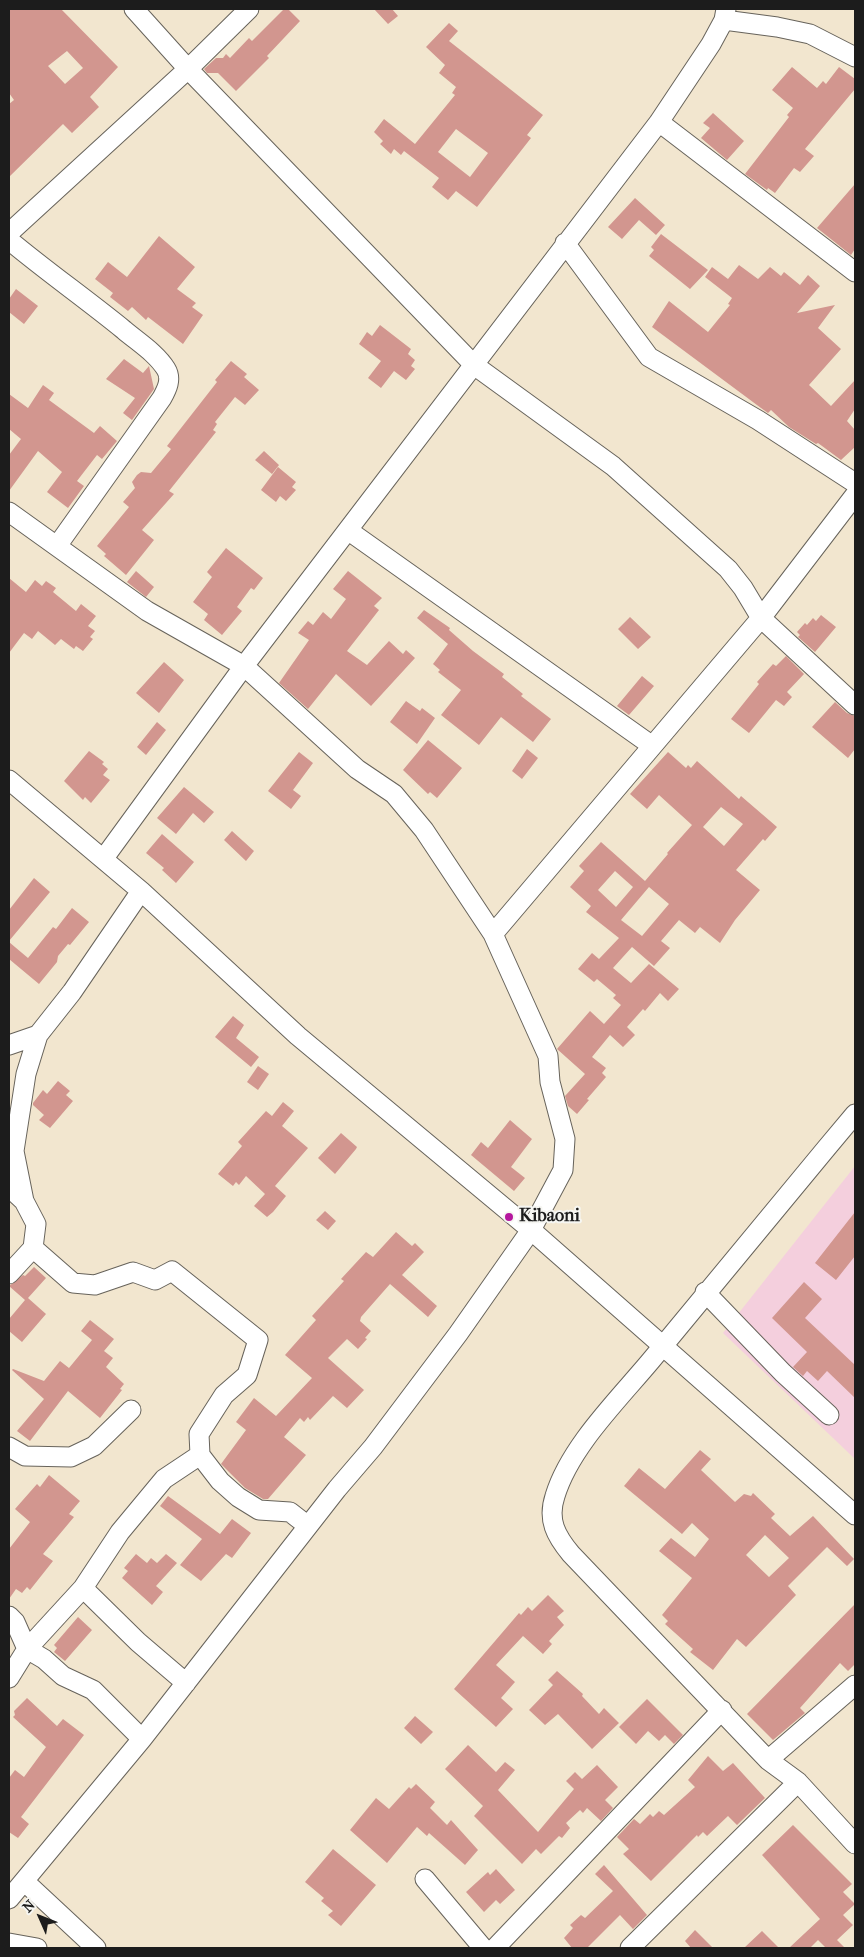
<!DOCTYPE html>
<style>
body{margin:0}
#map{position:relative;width:864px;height:1957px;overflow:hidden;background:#f2e6cf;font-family:"IM FELL French Canon",serif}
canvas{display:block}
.frame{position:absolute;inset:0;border:10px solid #1c1c1c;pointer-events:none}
.north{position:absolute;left:15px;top:1892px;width:50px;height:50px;-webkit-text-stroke:4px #f6f6f2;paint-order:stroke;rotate:314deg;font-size:14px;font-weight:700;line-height:20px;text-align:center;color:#1c1c1c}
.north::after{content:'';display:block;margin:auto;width:18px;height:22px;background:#1c1c1c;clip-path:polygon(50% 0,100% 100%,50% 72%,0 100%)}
</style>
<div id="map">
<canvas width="864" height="1957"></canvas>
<div class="frame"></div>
<div class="north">N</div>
</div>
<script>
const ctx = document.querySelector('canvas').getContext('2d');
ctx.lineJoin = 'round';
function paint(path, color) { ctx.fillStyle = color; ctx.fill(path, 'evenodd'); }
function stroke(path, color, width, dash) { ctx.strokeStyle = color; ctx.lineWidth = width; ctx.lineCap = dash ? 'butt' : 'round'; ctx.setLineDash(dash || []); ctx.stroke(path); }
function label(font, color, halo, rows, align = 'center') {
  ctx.font = font + ' "IM FELL French Canon",serif'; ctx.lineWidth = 4; ctx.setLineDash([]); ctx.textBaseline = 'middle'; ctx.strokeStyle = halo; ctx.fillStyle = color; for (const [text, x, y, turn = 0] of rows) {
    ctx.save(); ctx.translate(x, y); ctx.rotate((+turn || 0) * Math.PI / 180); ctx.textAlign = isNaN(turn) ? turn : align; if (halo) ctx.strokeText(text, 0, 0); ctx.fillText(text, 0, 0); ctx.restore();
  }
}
paint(new Path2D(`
 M 855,1166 L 855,1459 L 723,1333 Z`), '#f4cfdd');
paint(new Path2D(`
 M 9,9 L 61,9 L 118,67 L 90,97 L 99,107 L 72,133 L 63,124 L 9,177 L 9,104 L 14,100 L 9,93 ZM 67,51 L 83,68 L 65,84 L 48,66 Z
 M 284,9 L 288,9 L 300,21 L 267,56 L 269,58 L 236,91 L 218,73 L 207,73 L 204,69 L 216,58 L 223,58 L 226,54 L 230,58 L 249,38 L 252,41 Z
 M 374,9 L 392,9 L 398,16 L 388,24 Z
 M 449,23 L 458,31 L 449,41 L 543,115 L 527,135 L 531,138 L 477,207 L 456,191 L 448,200 L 432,187 L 439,178 L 404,151 L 401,155 L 394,149 L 391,154 L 380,144 L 383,141 L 374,132 L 384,119 L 415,144 L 455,95 L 452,93 L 456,87 L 439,73 L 445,65 L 426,47 ZM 456,129 L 488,153 L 470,177 L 438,152 Z
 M 792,67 L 817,88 L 823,81 L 826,84 L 839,67 L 855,79 L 855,89 L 805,149 L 814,156 L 800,172 L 794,168 L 775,193 L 768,188 L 767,190 L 745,174 L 789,117 L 787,115 L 793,108 L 772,90 Z
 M 713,113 L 744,141 L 727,160 L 701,138 L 710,128 L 703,123 Z
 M 855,184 L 855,249 L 851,255 L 817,228 Z
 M 635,198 L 665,225 L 656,235 L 639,220 L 622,239 L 608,227 Z
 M 661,234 L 708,270 L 690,289 L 649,256 L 654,250 L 651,247 Z
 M 159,236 L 195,267 L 177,289 L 196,303 L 192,307 L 203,315 L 183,344 L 148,317 L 146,320 L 132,307 L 128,311 L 110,297 L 113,293 L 95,279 L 108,262 L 127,277 Z
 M 739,265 L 758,279 L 770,267 L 781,276 L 784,272 L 800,285 L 808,275 L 820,286 L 797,313 L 835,305 L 818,328 L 841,349 L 809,385 L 831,406 L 855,380 L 855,409 L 847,421 L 855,430 L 855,447 L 841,460 L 818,443 L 816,444 L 789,427 L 771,410 L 768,413 L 761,408 L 652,327 L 669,301 L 708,332 L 730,305 L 728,304 L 732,298 L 705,277 L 712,267 L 728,279 Z
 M 16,289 L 38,306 L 24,324 L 9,312 L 9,299 Z
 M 380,325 L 411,349 L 408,354 L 415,360 L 411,366 L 415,369 L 406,380 L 394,371 L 381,388 L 368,378 L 381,361 L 359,344 L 367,332 L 372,336 Z
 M 124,359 L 143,373 L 149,366 L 154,389 L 132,420 L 123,413 L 135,398 L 106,379 Z
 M 231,361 L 247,374 L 244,377 L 259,390 L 245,405 L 235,397 L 215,422 L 217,424 L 213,430 L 216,432 L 169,491 L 174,494 L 142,530 L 154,540 L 126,575 L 104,556 L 106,554 L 97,546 L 129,507 L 123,502 L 135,488 L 132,482 L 137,475 L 141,472 L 151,473 L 171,449 L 167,446 L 217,382 L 215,380 Z
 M 43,385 L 54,393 L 49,400 L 94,433 L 100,426 L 117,441 L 102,459 L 97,455 L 77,481 L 84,486 L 68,508 L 47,492 L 62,472 L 38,451 L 9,491 L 9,455 L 21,439 L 9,429 L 9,394 L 28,408 Z
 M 264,451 L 279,465 L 272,474 L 255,460 Z
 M 278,467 L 296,482 L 292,487 L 296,490 L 286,501 L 280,496 L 276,502 L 261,490 Z
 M 226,548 L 263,578 L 254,590 L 251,588 L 237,607 L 242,611 L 222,635 L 204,620 L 208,614 L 193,602 L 212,577 L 207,572 Z
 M 136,571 L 154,587 L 146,597 L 127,582 Z
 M 348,571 L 382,598 L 374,606 L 379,610 L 347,651 L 367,665 L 389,641 L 403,654 L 406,650 L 415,658 L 371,706 L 336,674 L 308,709 L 279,683 L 309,640 L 298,633 L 308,621 L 313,625 L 323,612 L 331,619 L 346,599 L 333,589 Z
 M 9,578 L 26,592 L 35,580 L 42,586 L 46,581 L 56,588 L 53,592 L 76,611 L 81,604 L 96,616 L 88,626 L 95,631 L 90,637 L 93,639 L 83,651 L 76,646 L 74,649 L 61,639 L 55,645 L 38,631 L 32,639 L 24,633 L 9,653 Z
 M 424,610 L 450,628 L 449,630 L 473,651 L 504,674 L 502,677 L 523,694 L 521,696 L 551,719 L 533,742 L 501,717 L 479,745 L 441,715 L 461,690 L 438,672 L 440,670 L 433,664 L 448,644 L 417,618 Z
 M 821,615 L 836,627 L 815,652 L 798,637 L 800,635 L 797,632 L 805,623 L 807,625 L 813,618 L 816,621 Z
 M 630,617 L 651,637 L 638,649 L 618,629 Z
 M 786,656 L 804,674 L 787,692 L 792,697 L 784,706 L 776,700 L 749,733 L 731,719 L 759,684 L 757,682 L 773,664 L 776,666 Z
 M 164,662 L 184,680 L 159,713 L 136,693 Z
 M 642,676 L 654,686 L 629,715 L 617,706 Z
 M 406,701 L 420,711 L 422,708 L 435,718 L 417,744 L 390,722 Z
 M 835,702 L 847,713 L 855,716 L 855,749 L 848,758 L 812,727 Z
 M 157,722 L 166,730 L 146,755 L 137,747 Z
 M 428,740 L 462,768 L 437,798 L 430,792 L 428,794 L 403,770 Z
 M 527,749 L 538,758 L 522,779 L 512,771 Z
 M 89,751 L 104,762 L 102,764 L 108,769 L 103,775 L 110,780 L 91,803 L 85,797 L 83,800 L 64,781 Z
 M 299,752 L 313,763 L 293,790 L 301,796 L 291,809 L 268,791 Z
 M 668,752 L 686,768 L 688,765 L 691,768 L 697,761 L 739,799 L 741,796 L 777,827 L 765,841 L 763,839 L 736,870 L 760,890 L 735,920 L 720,943 L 700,927 L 695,933 L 679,920 L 661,941 L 670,948 L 654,966 L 632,947 L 613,968 L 631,983 L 649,964 L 679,989 L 668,1001 L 660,993 L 645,1011 L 643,1009 L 627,1027 L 635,1035 L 623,1047 L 610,1035 L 592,1057 L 606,1068 L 602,1073 L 606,1077 L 587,1099 L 589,1100 L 577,1114 L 568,1106 L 565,1096 L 585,1074 L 557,1049 L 590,1011 L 604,1024 L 621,1005 L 613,998 L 616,995 L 597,979 L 594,982 L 578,969 L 592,953 L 599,959 L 619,938 L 586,912 L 591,906 L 570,887 L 584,871 L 579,866 L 601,842 L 645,881 L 668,854 L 667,853 L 692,825 L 659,795 L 647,809 L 630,794 ZM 721,807 L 743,824 L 724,846 L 703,827 ZM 615,871 L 633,887 L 616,907 L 598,890 ZM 649,887 L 669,904 L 642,936 L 621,920 Z
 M 184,787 L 214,812 L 204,823 L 193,813 L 176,834 L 157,818 Z
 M 232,831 L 254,851 L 246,861 L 224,840 Z
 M 162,834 L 194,862 L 176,883 L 162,870 L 164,868 L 146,853 Z
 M 34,878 L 50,892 L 9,941 L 9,910 Z
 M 72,908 L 89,922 L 70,945 L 68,944 L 58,956 L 57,962 L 39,984 L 9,959 L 9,942 L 28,958 L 53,927 L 56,929 Z
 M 233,1016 L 244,1025 L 236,1038 L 259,1057 L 251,1067 L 215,1037 Z
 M 258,1066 L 269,1074 L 258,1090 L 247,1082 Z
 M 58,1081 L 70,1091 L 66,1095 L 73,1101 L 50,1128 L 39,1120 L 44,1115 L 33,1105 L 33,1103 L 43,1090 L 47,1094 Z
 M 283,1102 L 294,1111 L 282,1126 L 308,1148 L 275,1186 L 286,1196 L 273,1212 L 267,1217 L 254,1206 L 265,1194 L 246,1176 L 239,1185 L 236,1182 L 233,1186 L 218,1174 L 242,1146 L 238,1142 L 266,1111 L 272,1116 Z
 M 510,1120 L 532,1139 L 511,1167 L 525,1178 L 514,1191 L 471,1155 L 481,1142 L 488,1148 Z
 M 341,1133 L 357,1147 L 356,1149 L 335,1174 L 318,1158 Z
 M 325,1211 L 336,1221 L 328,1230 L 316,1220 Z
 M 855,1212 L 855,1256 L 836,1280 L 815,1263 Z
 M 396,1232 L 412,1246 L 415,1243 L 424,1252 L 402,1275 L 437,1306 L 428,1317 L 390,1284 L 361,1317 L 360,1321 L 371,1331 L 365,1338 L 367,1339 L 358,1349 L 347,1339 L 328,1358 L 364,1390 L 347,1408 L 333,1396 L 310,1420 L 308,1417 L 304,1422 L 300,1418 L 284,1437 L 306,1455 L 268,1499 L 263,1499 L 245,1488 L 221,1464 L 246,1430 L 236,1422 L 254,1398 L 276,1416 L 312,1378 L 285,1355 L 316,1320 L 312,1316 L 344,1281 L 341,1279 L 366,1252 L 373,1257 Z
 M 34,1267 L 46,1278 L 28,1298 L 46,1314 L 22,1342 L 9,1331 L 9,1319 L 25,1300 L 9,1286 L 23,1275 L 25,1276 Z
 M 804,1282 L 822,1299 L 805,1318 L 855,1365 L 855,1398 L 827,1371 L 818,1381 L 807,1371 L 803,1376 L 793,1367 L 807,1352 L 772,1318 Z
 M 90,1320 L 114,1339 L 104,1351 L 113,1358 L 106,1367 L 124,1384 L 120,1389 L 122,1390 L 100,1418 L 68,1391 L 30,1441 L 17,1431 L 44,1399 L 12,1370 L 13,1369 L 44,1381 L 60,1361 L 69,1368 L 92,1340 L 81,1331 Z
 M 700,1450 L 711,1459 L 701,1470 L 735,1502 L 744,1494 L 751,1496 L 753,1493 L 775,1514 L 771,1518 L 790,1536 L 813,1516 L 854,1559 L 847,1566 L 827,1547 L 788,1586 L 796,1595 L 746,1647 L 737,1639 L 713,1670 L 690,1652 L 693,1649 L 665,1624 L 668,1621 L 662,1615 L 692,1578 L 659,1551 L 671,1538 L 695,1557 L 709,1539 L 692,1523 L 682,1534 L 624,1486 L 639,1468 L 665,1489 ZM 765,1535 L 789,1558 L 769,1577 L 746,1555 Z
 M 49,1475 L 80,1501 L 69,1514 L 74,1517 L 43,1554 L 53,1561 L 30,1590 L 27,1587 L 22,1593 L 16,1589 L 9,1599 L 9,1549 L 30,1522 L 15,1509 L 37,1484 L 40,1487 Z
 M 168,1496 L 220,1534 L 232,1519 L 251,1533 L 232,1558 L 226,1554 L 201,1581 L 180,1565 L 202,1539 L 160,1506 Z
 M 136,1554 L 147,1563 L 151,1558 L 157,1563 L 166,1554 L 177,1563 L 156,1586 L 163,1592 L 152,1605 L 122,1578 L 128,1571 L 124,1568 Z
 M 548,1595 L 564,1611 L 557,1617 L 564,1625 L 549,1641 L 552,1644 L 543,1654 L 523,1636 L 496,1665 L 515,1682 L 501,1698 L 513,1709 L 496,1727 L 454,1689 L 519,1613 L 521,1615 L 528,1607 L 532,1611 Z
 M 855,1604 L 855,1664 L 848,1671 L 840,1663 L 800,1708 L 805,1713 L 773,1740 L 747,1714 Z
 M 78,1617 L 92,1630 L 65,1661 L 54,1652 L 57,1648 L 54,1645 Z
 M 557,1671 L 583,1694 L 582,1696 L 599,1714 L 604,1708 L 619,1723 L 592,1749 L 558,1714 L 545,1725 L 529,1710 L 553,1685 L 548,1680 Z
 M 27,1698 L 57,1726 L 63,1719 L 84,1735 L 21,1817 L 29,1824 L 18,1838 L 9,1832 L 9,1778 L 15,1770 L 24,1777 L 46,1747 L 13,1717 L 15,1715 L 14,1711 Z
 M 647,1699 L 683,1735 L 674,1744 L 665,1735 L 659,1741 L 648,1731 L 636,1744 L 619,1727 Z
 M 415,1716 L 433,1732 L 421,1744 L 404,1728 Z
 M 468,1745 L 496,1772 L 505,1762 L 515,1770 L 498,1790 L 538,1832 L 574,1789 L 566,1781 L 575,1772 L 582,1779 L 597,1765 L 618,1787 L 605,1800 L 613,1808 L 601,1821 L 587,1808 L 583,1813 L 580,1810 L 566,1823 L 570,1828 L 562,1838 L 559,1836 L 541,1854 L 536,1849 L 522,1864 L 474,1816 L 483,1806 L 445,1769 Z
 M 708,1756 L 723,1771 L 733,1763 L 765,1798 L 737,1825 L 728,1816 L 707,1836 L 703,1832 L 698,1837 L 697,1835 L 651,1881 L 623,1854 L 629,1849 L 617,1837 L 634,1819 L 640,1824 L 650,1814 L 653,1817 L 659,1811 L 664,1815 L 695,1787 L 688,1780 Z
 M 416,1784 L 435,1802 L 430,1808 L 447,1825 L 451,1820 L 478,1850 L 465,1865 L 429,1833 L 427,1836 L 417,1827 L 387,1863 L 350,1830 L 376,1798 L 389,1809 L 409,1787 L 411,1789 Z
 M 793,1825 L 852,1884 L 843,1892 L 855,1904 L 843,1915 L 853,1925 L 837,1940 L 845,1948 L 826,1948 L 818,1940 L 810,1948 L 789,1948 L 820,1919 L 762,1855 Z
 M 333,1849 L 376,1885 L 341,1926 L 328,1915 L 333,1911 L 321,1901 L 324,1898 L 305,1882 Z
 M 604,1865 L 647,1915 L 633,1929 L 620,1915 L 587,1948 L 572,1948 L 564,1938 L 573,1928 L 570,1925 L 581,1915 L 585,1918 L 613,1891 L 595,1874 Z
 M 496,1869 L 515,1890 L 500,1904 L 496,1900 L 484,1912 L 466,1892 L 488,1872 L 490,1875 Z
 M 695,1930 L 713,1948 L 691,1948 L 685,1941 Z
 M 762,1931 L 779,1948 L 744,1948 Z`), '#d2968f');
const street = new Path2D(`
 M 134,9 L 188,69 L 474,365 L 613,466 L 728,569 L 743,588 L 761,618 L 855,705
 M 726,9 L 724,20 L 777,27 L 810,34 L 855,57
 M 659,122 L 855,272
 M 9,233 L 188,69 L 249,9
 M 9,240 C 46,271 86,299 124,330 C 138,342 156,353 166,369 C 172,379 167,389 162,398 L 57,546
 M 565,243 L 649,357 L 758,420 L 855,483
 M 9,512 L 147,611 L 244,666 L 357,769 L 394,794 L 424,830 L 493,934 L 548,1056 L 550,1082 L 565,1139 L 563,1170 L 531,1230 L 458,1334 L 373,1447 L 337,1489 L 142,1739 L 9,1899
 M 349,531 L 651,745
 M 9,780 L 141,891 L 298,1036 L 531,1230 L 855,1515
 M 104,858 L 244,666 L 659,122 L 711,44 L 724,20
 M 493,934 L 761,618 L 855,495
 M 9,1045 L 38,1035
 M 855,1114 C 787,1195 720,1277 653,1358 C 620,1398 570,1446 555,1496 C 547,1520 556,1536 571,1554 L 768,1760 L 798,1782 L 855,1844
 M 9,1187 L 24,1201 L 36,1224 L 33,1248 L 73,1283 L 95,1285 L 133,1272 L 155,1280 L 172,1271 L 258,1340 L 247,1375 L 224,1395 L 199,1434 L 200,1455 L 220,1481 L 238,1497 L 259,1510 L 290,1512 L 308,1526
 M 24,1201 L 14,1151 L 26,1074 L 38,1035 L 72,992 L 141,891
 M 9,1274 L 33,1248
 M 705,1292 L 783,1373 L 829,1415
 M 9,1447 L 25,1456 L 71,1457 L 94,1446 L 131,1410
 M 83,1588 L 138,1642 L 186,1683
 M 9,1616 L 15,1622 L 27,1649 L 44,1659 L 63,1676 L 93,1690 L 142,1739
 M 9,1678 L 27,1649 L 83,1588 L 120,1532 L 164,1479 L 200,1455
 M 768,1760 L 855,1685
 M 425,1879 L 483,1948
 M 24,1881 L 96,1948
 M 9,1943 L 37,1948
 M 495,1948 L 722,1710
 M 630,1948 L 798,1782`);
stroke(street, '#67635b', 21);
stroke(street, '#fff', 19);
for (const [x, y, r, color] of [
 [509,1217,5,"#b5179e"]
]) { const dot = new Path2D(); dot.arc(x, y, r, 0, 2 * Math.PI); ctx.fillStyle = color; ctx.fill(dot); stroke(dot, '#f6f6f2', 2); }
label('bold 18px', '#1c1c1c', '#f6f6f2', [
 ["Kibaoni",519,1217]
], 'left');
</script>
